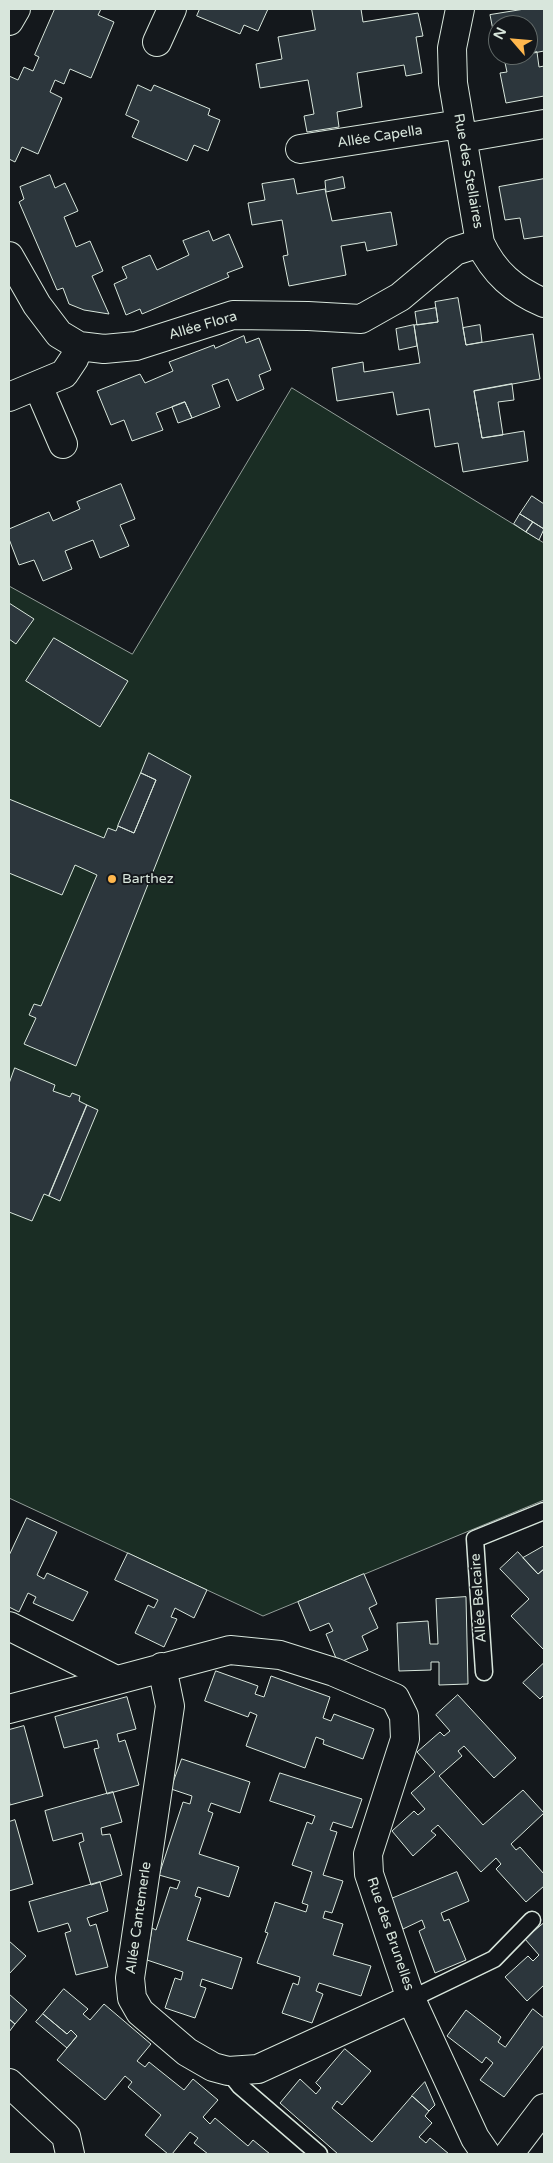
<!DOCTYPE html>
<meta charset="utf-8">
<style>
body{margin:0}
#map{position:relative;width:553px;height:2163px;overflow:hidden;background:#14181c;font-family:"Varela Round",sans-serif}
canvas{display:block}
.frame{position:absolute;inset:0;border:10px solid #d8e6dc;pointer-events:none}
.north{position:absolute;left:488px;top:15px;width:50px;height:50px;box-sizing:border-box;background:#14181c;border:1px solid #626a69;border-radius:50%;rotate:297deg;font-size:14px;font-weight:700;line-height:20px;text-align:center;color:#d8e6dc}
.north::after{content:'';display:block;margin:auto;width:18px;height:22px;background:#ffb74d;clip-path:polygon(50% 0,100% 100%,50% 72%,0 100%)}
</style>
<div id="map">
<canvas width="553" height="2163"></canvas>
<div class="frame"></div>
<div class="north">N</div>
</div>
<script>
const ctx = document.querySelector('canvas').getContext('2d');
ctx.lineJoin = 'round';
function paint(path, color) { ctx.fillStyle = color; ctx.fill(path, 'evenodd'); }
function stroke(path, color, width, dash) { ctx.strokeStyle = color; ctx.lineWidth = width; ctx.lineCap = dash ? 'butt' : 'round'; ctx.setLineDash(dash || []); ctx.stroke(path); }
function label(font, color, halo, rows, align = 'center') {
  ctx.font = font + ' "Varela Round",sans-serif'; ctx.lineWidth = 4; ctx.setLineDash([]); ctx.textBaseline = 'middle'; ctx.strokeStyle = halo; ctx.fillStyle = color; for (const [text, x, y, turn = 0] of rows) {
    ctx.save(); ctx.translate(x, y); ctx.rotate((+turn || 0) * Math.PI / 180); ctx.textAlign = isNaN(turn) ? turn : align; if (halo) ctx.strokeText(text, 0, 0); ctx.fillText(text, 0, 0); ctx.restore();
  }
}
const green = new Path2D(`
 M 292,388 L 544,543 L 544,1500 L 263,1616 L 9,1498 L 9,586 L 132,654 Z`);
paint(green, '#1a2d24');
stroke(green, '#939e99', 1);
const building = new Path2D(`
 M 55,9 L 101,9 L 98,15 L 114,22 L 91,78 L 70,69 L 64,84 L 55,80 L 50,92 L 62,98 L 38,154 L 22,147 L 15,162 L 9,159 L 9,76 L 18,80 L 24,67 L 33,71 L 39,57 L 35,55 Z
 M 200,9 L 268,9 L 258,31 L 244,25 L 240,34 L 197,16 Z
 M 312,9 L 361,9 L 363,22 L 418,13 L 423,36 L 416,37 L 422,73 L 406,76 L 404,65 L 357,73 L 362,107 L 337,112 L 339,127 L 307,132 L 304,116 L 314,114 L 308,80 L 260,88 L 256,64 L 282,59 L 278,37 L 315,30 Z
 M 525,9 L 544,9 L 544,51 L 528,54 L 528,25 L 498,25 L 498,45 L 496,45 L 490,15 Z
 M 537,52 L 539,67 L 544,66 L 544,96 L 506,103 L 500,73 L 507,72 L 504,58 Z
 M 138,85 L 151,91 L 154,85 L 210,109 L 208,115 L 220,120 L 208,151 L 194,145 L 187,161 L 132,137 L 139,121 L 126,115 Z
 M 50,175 L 55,188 L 65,183 L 78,211 L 64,217 L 76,247 L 90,241 L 103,271 L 92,276 L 109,314 L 84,310 L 69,304 L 63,288 L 57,290 L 19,202 L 24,199 L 20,187 Z
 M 343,177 L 345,188 L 326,192 L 325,181 Z
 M 294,179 L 297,194 L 325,189 L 332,221 L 391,212 L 397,245 L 367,251 L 365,242 L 341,246 L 346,275 L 289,286 L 283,256 L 288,255 L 282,220 L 252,225 L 248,203 L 265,200 L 262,184 Z
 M 544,179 L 544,236 L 524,239 L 520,218 L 505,220 L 499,187 Z
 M 209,231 L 213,241 L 229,234 L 243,267 L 227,273 L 229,277 L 142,314 L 140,309 L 126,315 L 114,284 L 127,278 L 122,267 L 150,255 L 157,270 L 189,255 L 183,241 Z
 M 458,298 L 466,345 L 533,334 L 540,379 L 474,391 L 482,438 L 524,431 L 528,461 L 463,472 L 458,443 L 435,447 L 429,409 L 397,415 L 393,392 L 337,401 L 332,368 L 363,362 L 364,372 L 420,363 L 414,325 L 438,322 L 435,302 Z
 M 436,308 L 438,322 L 417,325 L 415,312 Z
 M 414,325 L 417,346 L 399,350 L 396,329 Z
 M 480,325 L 482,342 L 466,345 L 463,328 Z
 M 244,336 L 246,343 L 259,338 L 271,370 L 259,375 L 264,389 L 237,401 L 228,379 L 212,385 L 220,407 L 192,418 L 185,402 L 156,413 L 163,430 L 132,441 L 124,420 L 111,425 L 97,391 L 140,374 L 145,383 L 173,371 L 169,362 L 214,345 L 215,348 Z
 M 512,384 L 514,400 L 498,402 L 503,435 L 482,438 L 474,391 Z
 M 185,402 L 192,418 L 178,423 L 172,407 Z
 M 121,484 L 135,519 L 120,525 L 129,546 L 100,558 L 93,540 L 65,551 L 72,569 L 43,581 L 34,560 L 19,565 L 9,539 L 9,529 L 49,512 L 53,521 L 80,509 L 77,502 Z
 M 532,496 L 544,504 L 544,529 L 520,514 Z
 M 520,514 L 533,522 L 526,532 L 514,524 Z
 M 533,522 L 544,529 L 539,540 L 526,532 Z
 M 9,603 L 34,619 L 16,644 L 9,639 Z
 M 54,638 L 128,681 L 100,727 L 26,681 Z
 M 149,753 L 191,776 L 76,1066 L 24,1044 L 36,1018 L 29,1015 L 34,1004 L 41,1006 L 97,875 L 75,865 L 62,895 L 9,873 L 9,799 L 104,838 L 108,828 L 116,831 L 118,826 L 134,833 L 156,780 L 141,773 Z
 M 141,773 L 156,780 L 134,833 L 118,826 Z
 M 15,1068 L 55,1085 L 53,1091 L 70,1097 L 72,1093 L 80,1096 L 79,1101 L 87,1105 L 49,1196 L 44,1194 L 32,1221 L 9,1212 L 9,1084 Z
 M 87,1105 L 98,1110 L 60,1201 L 49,1196 Z
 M 27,1518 L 57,1532 L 37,1575 L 44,1579 L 47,1573 L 88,1592 L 73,1621 L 33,1603 L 36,1597 L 28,1593 L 19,1612 L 9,1607 L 9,1556 Z
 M 544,1546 L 544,1569 L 538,1574 L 523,1558 Z
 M 518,1552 L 538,1574 L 544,1569 L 544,1650 L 511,1616 L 529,1599 L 500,1569 Z
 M 128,1553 L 207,1590 L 194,1618 L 175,1608 L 171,1617 L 177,1619 L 164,1647 L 135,1633 L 148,1605 L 154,1608 L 158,1600 L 115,1580 Z
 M 364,1574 L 377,1604 L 369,1608 L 378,1628 L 362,1636 L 368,1650 L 338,1663 L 326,1634 L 333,1631 L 329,1623 L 310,1631 L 298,1602 Z
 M 466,1597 L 468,1684 L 439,1685 L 439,1662 L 431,1662 L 431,1670 L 399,1671 L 397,1623 L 428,1621 L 430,1644 L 438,1644 L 436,1599 Z
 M 544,1663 L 544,1695 L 540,1699 L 523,1683 Z
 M 216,1671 L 258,1686 L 255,1694 L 264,1697 L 271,1676 L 330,1697 L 323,1718 L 331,1721 L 334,1714 L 374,1729 L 363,1759 L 323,1744 L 324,1740 L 316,1737 L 305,1768 L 246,1746 L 257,1715 L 250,1712 L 248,1717 L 205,1701 Z
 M 458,1695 L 516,1758 L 494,1778 L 464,1746 L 458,1751 L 462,1756 L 439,1776 L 483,1825 L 523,1790 L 544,1813 L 511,1844 L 516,1850 L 520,1847 L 544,1874 L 544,1886 L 526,1902 L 496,1869 L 501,1864 L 496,1858 L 481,1872 L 438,1825 L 431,1831 L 436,1835 L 413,1856 L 392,1831 L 414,1811 L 418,1815 L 425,1809 L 411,1793 L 435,1772 L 417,1752 L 440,1732 L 444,1736 L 450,1731 L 436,1715 Z
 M 127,1697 L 136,1729 L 117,1734 L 119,1742 L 125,1740 L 139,1785 L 107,1794 L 94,1749 L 99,1748 L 97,1740 L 64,1748 L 55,1717 Z
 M 24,1726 L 43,1796 L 10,1805 L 9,1798 L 9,1730 Z
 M 182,1759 L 250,1782 L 240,1813 L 211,1803 L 208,1811 L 213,1813 L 199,1854 L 239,1867 L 229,1897 L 198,1887 L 195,1896 L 201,1898 L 187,1940 L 242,1958 L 232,1989 L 202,1979 L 200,1986 L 206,1988 L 195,2018 L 165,2008 L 175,1978 L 181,1980 L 183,1972 L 147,1960 L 152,1928 L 156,1930 L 170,1887 L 177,1889 L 180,1881 L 159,1875 L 183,1802 L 190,1804 L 192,1796 L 171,1789 Z
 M 280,1773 L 362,1799 L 352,1828 L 333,1822 L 330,1830 L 337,1832 L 323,1875 L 343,1881 L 332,1913 L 325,1911 L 323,1918 L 343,1924 L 333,1955 L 371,1966 L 361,1996 L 319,1983 L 316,1991 L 323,1994 L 312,2023 L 282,2013 L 293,1983 L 298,1985 L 300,1977 L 257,1963 L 268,1933 L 265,1932 L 275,1902 L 306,1912 L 308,1905 L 302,1903 L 312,1872 L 292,1865 L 307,1822 L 312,1824 L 315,1816 L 270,1801 Z
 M 113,1792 L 122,1822 L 101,1828 L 102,1835 L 110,1834 L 122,1875 L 91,1885 L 79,1843 L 84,1841 L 82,1833 L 53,1841 L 45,1811 Z
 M 15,1820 L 33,1884 L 9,1891 L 9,1822 Z
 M 457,1872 L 469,1901 L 441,1913 L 444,1921 L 449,1919 L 466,1960 L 435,1973 L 419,1931 L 425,1928 L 422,1920 L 403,1929 L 391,1899 Z
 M 100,1882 L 108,1911 L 87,1918 L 90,1926 L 96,1924 L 108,1967 L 76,1975 L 65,1933 L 71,1931 L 68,1923 L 38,1932 L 29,1902 Z
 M 544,1923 L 544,1985 L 527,2001 L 505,1977 L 528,1956 L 533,1961 L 539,1955 L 525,1939 Z
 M 9,1941 L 26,1956 L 9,1974 Z
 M 64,1989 L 88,2009 L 83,2014 L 90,2020 L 104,2004 L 151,2044 L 137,2061 L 145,2067 L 149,2062 L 184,2090 L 193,2079 L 218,2100 L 203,2117 L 210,2124 L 215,2118 L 248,2146 L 253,2140 L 270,2154 L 208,2154 L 194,2143 L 198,2138 L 190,2132 L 172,2154 L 168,2154 L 145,2135 L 161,2115 L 128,2087 L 132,2082 L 125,2076 L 105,2100 L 57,2060 L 77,2036 L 71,2030 L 67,2034 L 43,2014 Z
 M 9,1994 L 27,2010 L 15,2024 L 9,2019 Z
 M 533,2009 L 544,2018 L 544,2045 L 504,2097 L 480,2080 L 493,2063 L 486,2057 L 482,2063 L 447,2036 L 466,2010 L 501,2037 L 498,2042 L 505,2047 Z
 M 43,2014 L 67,2034 L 71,2030 L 77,2036 L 67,2048 L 36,2022 Z
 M 9,2019 L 15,2024 L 9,2032 Z
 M 345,2049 L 371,2071 L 342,2105 L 337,2101 L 332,2108 L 372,2142 L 412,2096 L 429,2111 L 425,2116 L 432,2123 L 419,2137 L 426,2143 L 430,2138 L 449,2154 L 338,2154 L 280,2103 L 300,2079 L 316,2094 L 321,2088 L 316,2083 Z
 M 425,2082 L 435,2105 L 429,2111 L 412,2096 Z`);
paint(building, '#2c363c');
stroke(building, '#d8e6dc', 1);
const lane = new Path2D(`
 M 484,1672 L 475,1539 L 544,1511
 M 411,1999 L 494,1959 L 532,1920
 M 228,2071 L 240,2086 L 319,2154`);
const street = new Path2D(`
 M 460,9 L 452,48 L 453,83 L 480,243 C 494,273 514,290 544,303
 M 9,21 L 16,9
 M 157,42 L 172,9
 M 463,138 L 544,124
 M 300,149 L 460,124
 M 9,256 L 37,305 L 59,334 L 79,346 L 104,349 L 136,346 L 233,315 L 308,316 L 361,319 L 400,297 L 455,251 L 480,243
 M 38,386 L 63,444
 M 9,397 L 64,374 L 74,359 L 79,346
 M 9,1626 L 114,1679
 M 162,1667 L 170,1706 L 130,1978 L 132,1998 L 140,2012 L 187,2052 L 213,2067 L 228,2071 L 258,2069 L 411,1999
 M 9,1709 L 230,1650 L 280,1655 L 334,1672 L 395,1698 L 404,1716 L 405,1739 L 368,1854 L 369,1874 L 411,1999 L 475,2138 L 486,2154
 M 9,2083 L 66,2136 L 70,2154`);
const secondary = new Path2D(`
 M 509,2154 L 544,2108`);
stroke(lane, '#d8e6dc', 19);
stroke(street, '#d8e6dc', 30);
stroke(secondary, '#d8e6dc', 30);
stroke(lane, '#14181c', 16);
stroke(street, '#14181c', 28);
stroke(secondary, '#14181c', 28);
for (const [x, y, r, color] of [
 [112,879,5,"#ffb74d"]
]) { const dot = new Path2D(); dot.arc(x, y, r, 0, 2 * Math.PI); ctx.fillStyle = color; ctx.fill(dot); stroke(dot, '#14181c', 2); }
label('14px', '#d8e6dc', '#14181c', [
 ["Allée Capella",380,137,-9],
 ["Rue des Stellaires",468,171,80],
 ["Allée Flora",203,326,-16],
 ["Allée Belcaire",479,1598,-94],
 ["Allée Cantemerle",139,1918,-82],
 ["Rue des Brunelles",390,1934,71]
]);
label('14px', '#d8e6dc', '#14181c', [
 ["Barthez",122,879]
], 'left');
</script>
